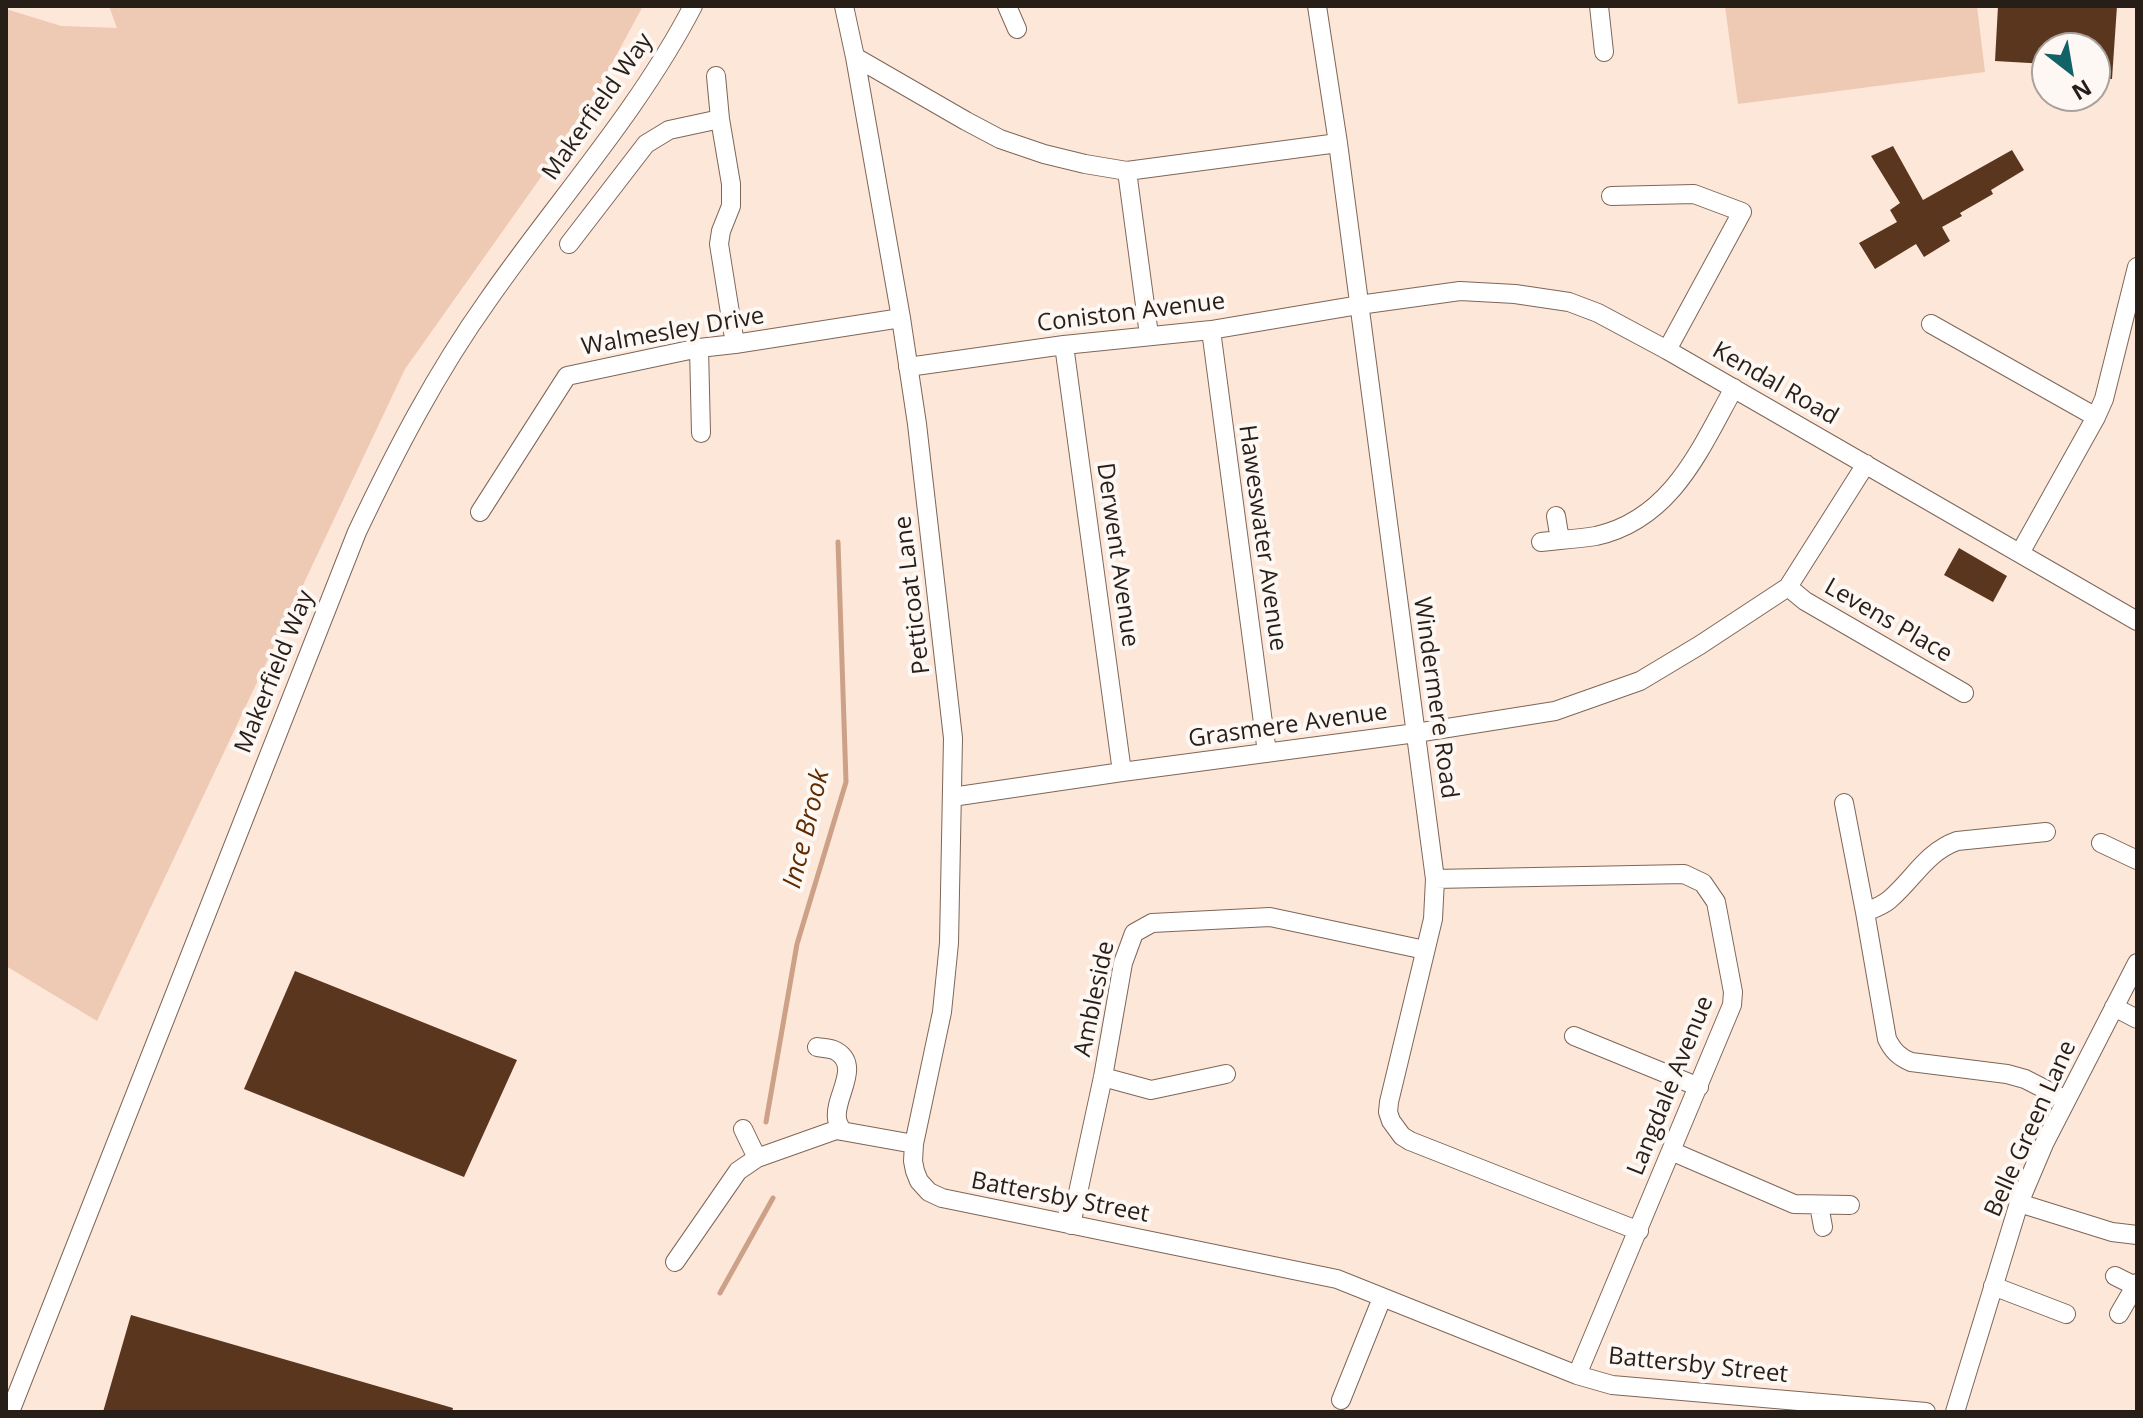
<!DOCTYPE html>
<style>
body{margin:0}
#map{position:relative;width:2143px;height:1418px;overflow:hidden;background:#fde7d9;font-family:"Open Sans",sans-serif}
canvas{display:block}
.frame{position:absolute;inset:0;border:8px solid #281e18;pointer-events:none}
.north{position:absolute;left:2031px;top:32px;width:80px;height:80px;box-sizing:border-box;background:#fdf8f4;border:2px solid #a8a19c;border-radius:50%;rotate:149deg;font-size:22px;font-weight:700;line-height:32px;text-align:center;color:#281e18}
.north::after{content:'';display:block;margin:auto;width:28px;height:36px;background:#126268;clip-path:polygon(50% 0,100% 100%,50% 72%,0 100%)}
</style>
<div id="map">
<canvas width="2143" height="1418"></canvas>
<div class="frame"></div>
<div class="north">N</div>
</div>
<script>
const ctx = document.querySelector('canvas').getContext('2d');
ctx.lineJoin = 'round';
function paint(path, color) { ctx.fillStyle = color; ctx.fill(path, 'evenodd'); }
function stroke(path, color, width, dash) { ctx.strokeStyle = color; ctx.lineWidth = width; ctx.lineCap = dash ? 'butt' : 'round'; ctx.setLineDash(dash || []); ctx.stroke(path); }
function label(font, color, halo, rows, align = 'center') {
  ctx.font = font + ' "Open Sans",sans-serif'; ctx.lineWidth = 8; ctx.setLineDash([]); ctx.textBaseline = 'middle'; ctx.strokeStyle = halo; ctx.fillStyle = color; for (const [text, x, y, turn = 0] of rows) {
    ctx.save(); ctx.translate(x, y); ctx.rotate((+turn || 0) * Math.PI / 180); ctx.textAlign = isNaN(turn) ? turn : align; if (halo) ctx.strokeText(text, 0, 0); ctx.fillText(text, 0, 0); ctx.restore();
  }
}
paint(new Path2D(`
 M 109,6 L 643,6 L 580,122 L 405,369 L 97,1021 L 6,966 L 6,9 L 61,26 L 117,28 Z
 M 1725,6 L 1977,6 L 1985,72 L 1738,104 Z`), '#eec9b3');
stroke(new Path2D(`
 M 766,1122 L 797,944 L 846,782 L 838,542
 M 720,1293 L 773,1198`), '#cca187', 5);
paint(new Path2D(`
 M 1998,6 L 2117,6 L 2112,79 L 2095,78 L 2095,48 L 2047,48 L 2047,64 L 1995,61 Z
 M 1893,146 L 1923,200 L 2012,150 L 2024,170 L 1991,190 L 1993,194 L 1960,213 L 1962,216 L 1942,227 L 1950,241 L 1924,257 L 1916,244 L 1875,269 L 1859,243 L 1897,222 L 1890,210 L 1900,203 L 1871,156 Z
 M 1959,548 L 2007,576 L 1993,602 L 1944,575 Z
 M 295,971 L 517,1060 L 464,1177 L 244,1089 Z
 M 131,1315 L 453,1408 L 452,1412 L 103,1412 Z`), '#5a361e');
const minor = new Path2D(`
 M 844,6 L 855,57 L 901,318 L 917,424 L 953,738 L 949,943 L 942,1012 L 914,1144 L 913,1161 L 915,1171 L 919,1181 L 929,1192 L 942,1198 L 1337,1279 L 1577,1375 L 1612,1385 L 1926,1412
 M 1007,6 L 1017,29
 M 1317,6 L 1338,143 L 1435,879 L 1433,919 L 1389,1102 L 1388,1112 L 1391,1121 L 1402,1136 L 1410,1141 L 1639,1231
 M 1599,6 L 1604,52
 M 855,57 L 966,121 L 1000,139 L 1044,154 L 1085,164 L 1127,171 L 1338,143
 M 716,76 L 720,119 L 731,184 L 731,206 L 721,231 L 719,244 L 735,344
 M 1127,171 L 1149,335
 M 1611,196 L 1694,194 L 1742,212 L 1667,350
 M 569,244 L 646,144 L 669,130 L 720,119
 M 1931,324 L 2096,417
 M 1211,330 L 1267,753
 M 1064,345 L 1122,772
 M 699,348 L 701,433
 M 908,367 L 1064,345 L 1211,330 L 1359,305 L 1460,291 L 1515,294 L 1569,302 L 1598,313 L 1667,350 L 2137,621
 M 480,512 L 567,376 L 699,348 L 735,344 L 901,318
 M 1560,540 C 1572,539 1584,538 1596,536 C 1672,519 1700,449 1734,388
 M 1541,542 L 1560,540 L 1556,516
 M 2020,553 L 2096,417 L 2104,399 L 2137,267
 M 1788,587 L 1805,601 L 1964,693
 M 952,797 L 1122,772 L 1416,733 L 1555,711 L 1640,681 L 1700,645 L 1788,587 L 1866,464
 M 1844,803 L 1865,912
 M 2046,832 L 1957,841 C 1926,852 1913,880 1889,900 C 1882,906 1873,909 1865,912 L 1887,1039 C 1893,1051 1899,1057 1911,1062 L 2007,1074 L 2025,1079 L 2066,1100
 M 2101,843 L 2137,860
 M 1435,879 L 1684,874 L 1703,883 L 1716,902 L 1733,992 L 1732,1005 L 1577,1375
 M 2114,1007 L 2137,1019
 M 1574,1036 L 1699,1087
 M 817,1047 C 822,1048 831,1048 836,1051 C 862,1066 834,1097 837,1118 C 837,1123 840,1126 842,1131
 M 1103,1077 L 1151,1090 L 1226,1074
 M 743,1129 L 757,1158
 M 1671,1151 L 1794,1204 L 1850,1205
 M 2019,1203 L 2112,1232 L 2137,1235
 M 1819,1205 L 1823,1227
 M 1071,1225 L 1103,1077 L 1123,963 L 1134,933 L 1152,923 L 1270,917 L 1425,950
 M 675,1262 L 738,1171 L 757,1158 L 836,1130 L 914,1144
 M 2115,1276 L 2135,1286
 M 1993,1286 L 2066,1314
 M 2119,1314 L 2137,1283
 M 1341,1400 L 1382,1298
 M 10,1412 L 357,532 C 395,452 436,373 488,300 C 556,202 638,112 693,6
 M 1955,1412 L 2019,1203 L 2044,1144 L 2137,963`);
stroke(minor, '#7e6658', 20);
stroke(minor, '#fff', 18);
label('24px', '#281e18', '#fdf8f4', [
 ["Makerfield Way",598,107,-55],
 ["Coniston Avenue",1131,313,-7],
 ["Walmesley Drive",673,332,-10],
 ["Kendal Road",1775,384,30],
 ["Haweswater Avenue",1262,538,82],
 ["Derwent Avenue",1117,555,82],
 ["Petticoat Lane",913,595,-97],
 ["Levens Place",1888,621,30],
 ["Makerfield Way",275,672,-68],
 ["Windermere Road",1435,698,82],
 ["Grasmere Avenue",1288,726,-8],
 ["Ambleside",1095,999,-78],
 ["Langdale Avenue",1671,1086,-68],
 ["Belle Green Lane",2031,1129,-66],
 ["Battersby Street",1060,1198,11],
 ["Battersby Street",1698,1366,6]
]);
label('italic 26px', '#612b00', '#fdf8f4', [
 ["Ince Brook",807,829,-76]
]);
</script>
